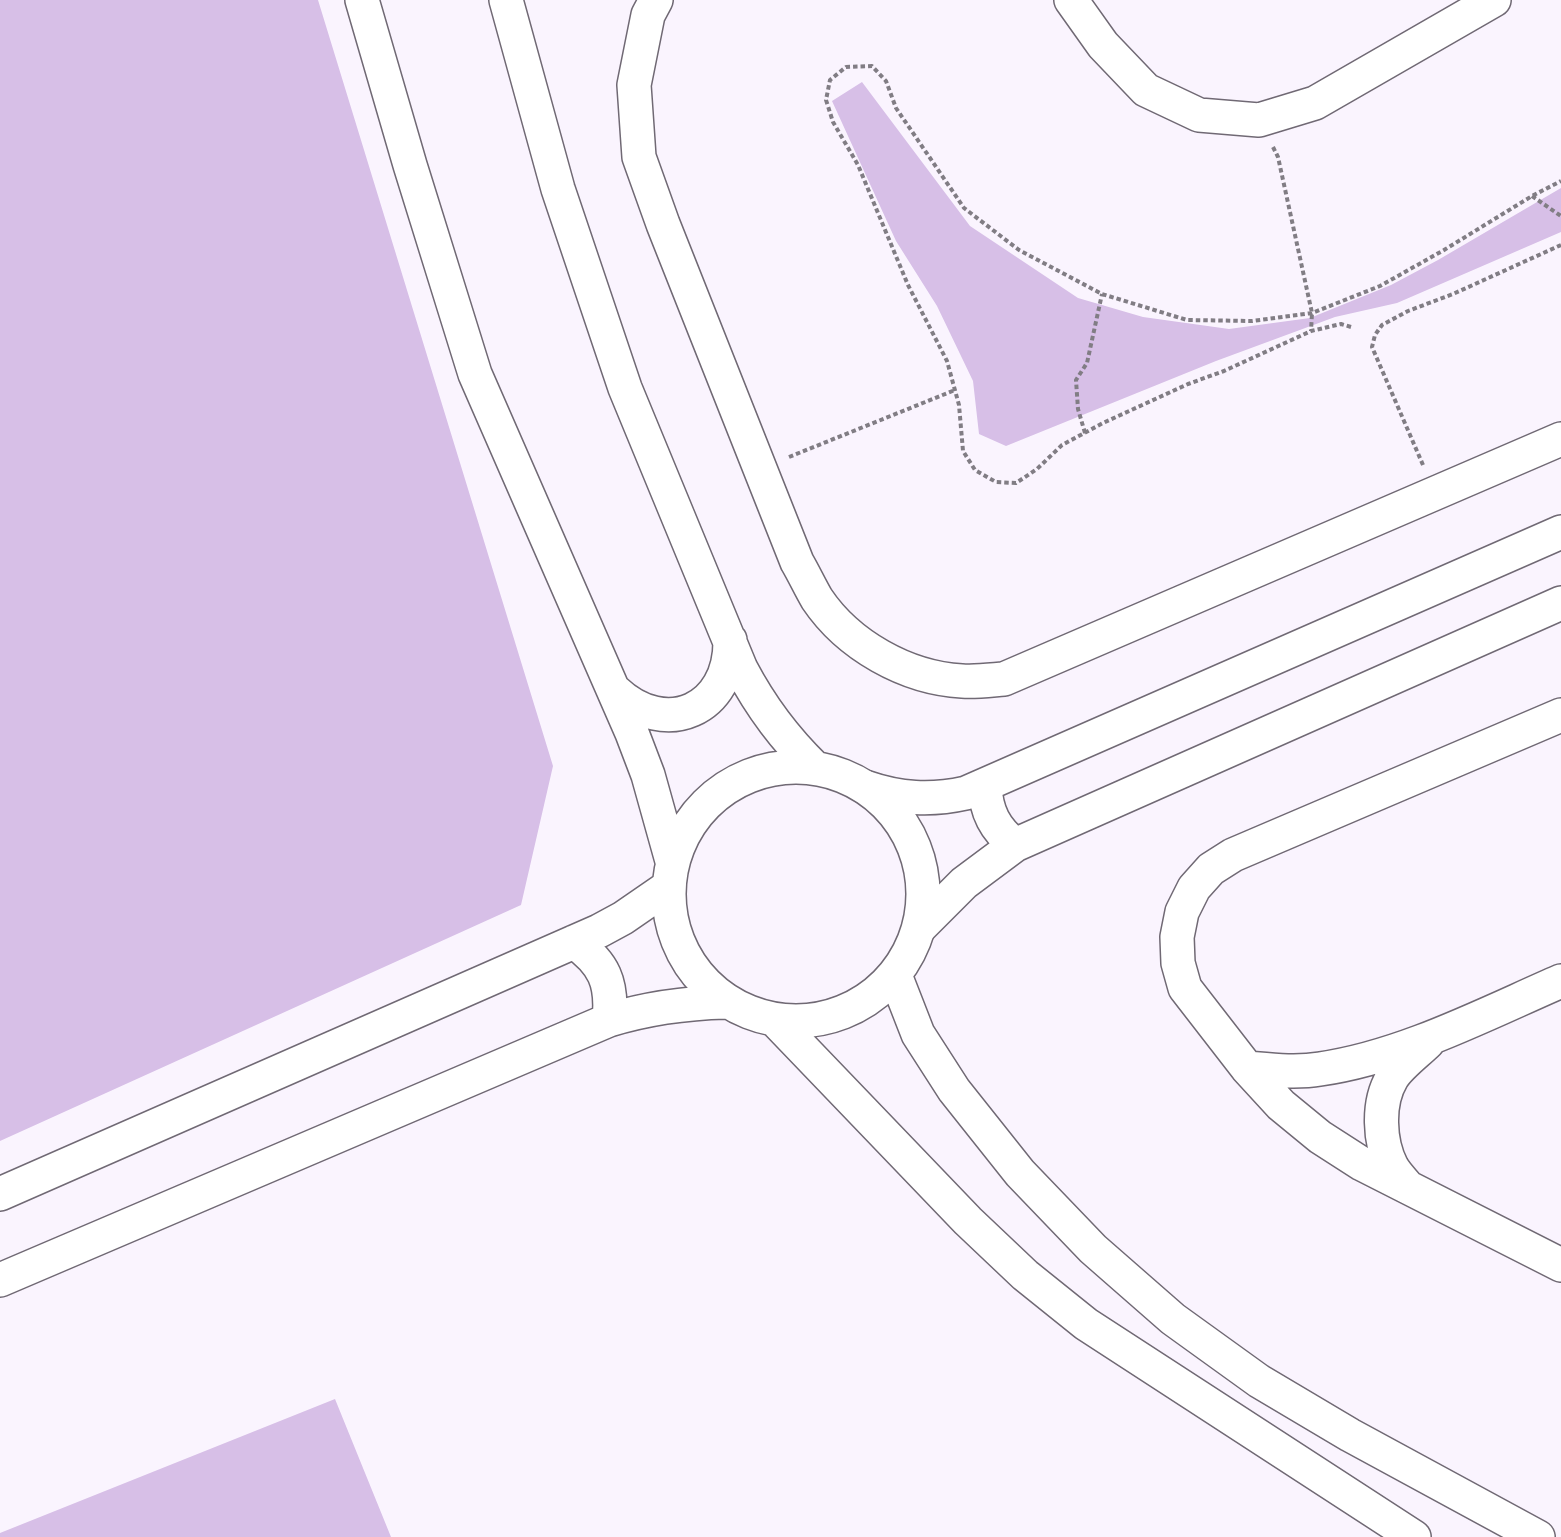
<!DOCTYPE html>
<style>
body{margin:0}
canvas{display:block;background:#faf4fe}
</style>
<canvas width="1561" height="1537"></canvas>
<script>
const ctx = document.querySelector('canvas').getContext('2d');
ctx.lineJoin = 'round';
function paint(path, color) { ctx.fillStyle = color; ctx.fill(path, 'evenodd'); }
function stroke(path, color, width, dash) { ctx.strokeStyle = color; ctx.lineWidth = width; ctx.lineCap = dash ? 'butt' : 'round'; ctx.setLineDash(dash || []); ctx.stroke(path); }
paint(new Path2D(`
 M 0,0 L 318,0 L 553,766 L 521,905 L 0,1141 Z
 M 862,82 L 970,226 L 1078,298 L 1143,317 L 1229,329 L 1310,318 L 1391,285 L 1438,260 L 1561,188 L 1561,232 L 1397,303 L 1335,317 L 1216,361 L 1006,446 L 979,434 L 973,381 L 937,306 L 896,241 L 832,101 Z
 M 335,1399 L 391,1537 L 0,1537 L 0,1533 Z`), '#d7bfe7');
const minor = new Path2D(`
 M 656,0 L 648,15 L 634,85 L 639,157 L 663,224 L 797,562 C 804,574 810,587 817,599 C 848,645 906,678 962,681 C 976,682 991,680 1004,679 L 1561,439
 M 1071,0 L 1103,45 L 1146,90 L 1199,115 L 1259,120 L 1315,103 L 1494,0
 M 1561,715 L 1233,855 L 1211,869 L 1194,888 L 1182,912 L 1177,937 L 1178,963 L 1185,988 L 1247,1068 L 1281,1105 L 1320,1137 L 1362,1164 L 1561,1265
 M 985,786 C 986,812 995,829 1015,845
 M 865,787 C 900,799 930,801 966,793 L 1561,532
 M 919,928 L 964,883 L 1015,845 L 1561,603
 M 1247,1068 C 1271,1070 1296,1073 1320,1069 C 1403,1057 1485,1014 1561,981
 M 1407,1186 C 1402,1180 1396,1174 1392,1167 C 1379,1142 1377,1103 1392,1078 C 1399,1066 1418,1052 1428,1042`);
const tertiary = new Path2D(`
 M 362,0 L 410,165 L 475,374 L 632,733 L 648,775 L 672,861
 M 506,0 L 558,189 L 625,388 L 741,669 C 761,707 784,738 815,768
 M 615,691 C 666,739 731,710 730,640
 M669 894a127 127 0 1 1 254 0a127 127 0 1 1-254 0Z
 M 574,942 C 604,963 613,983 609,1020
 M 895,975 L 918,1034 L 954,1090 L 1020,1173 L 1093,1249 L 1173,1319 L 1259,1381 L 1350,1435 L 1538,1537
 M 776,1021 L 968,1221 L 1025,1275 L 1086,1324 L 1414,1537
 M 0,1194 L 599,931 L 623,918 L 668,887
 M 0,1280 L 609,1020 C 648,1008 686,1003 726,1002`);
stroke(minor, '#706974', 36);
stroke(tertiary, '#706974', 36);
stroke(new Path2D(`
 M 1273,147 L 1278,157 L 1312,313 L 1311,331
 M 1532,196 L 1561,216
 M 1351,327 L 1341,324 L 1311,331 L 1224,371 L 1188,384 L 1103,423 L 1062,445 L 1037,469 L 1016,483 L 996,482 L 975,470 L 963,451 L 959,405 L 947,361 L 908,285 L 858,165 L 833,122 L 826,100 L 830,80 L 846,67 L 872,66 L 886,81 L 896,108 L 964,208 L 1019,250 L 1102,294 L 1187,320 L 1252,321 L 1312,313 L 1380,286 L 1444,250 L 1532,196 L 1561,181
 M 1085,433 L 1078,409 L 1076,380 L 1087,363 L 1102,294
 M 789,457 L 955,390
 M 1423,465 L 1372,347 L 1375,335 L 1382,325 L 1408,311 L 1453,294 L 1561,245`), '#817d84', 4, [4.5, 3]);
stroke(minor, '#fff', 33);
stroke(tertiary, '#fff', 33);
</script>
